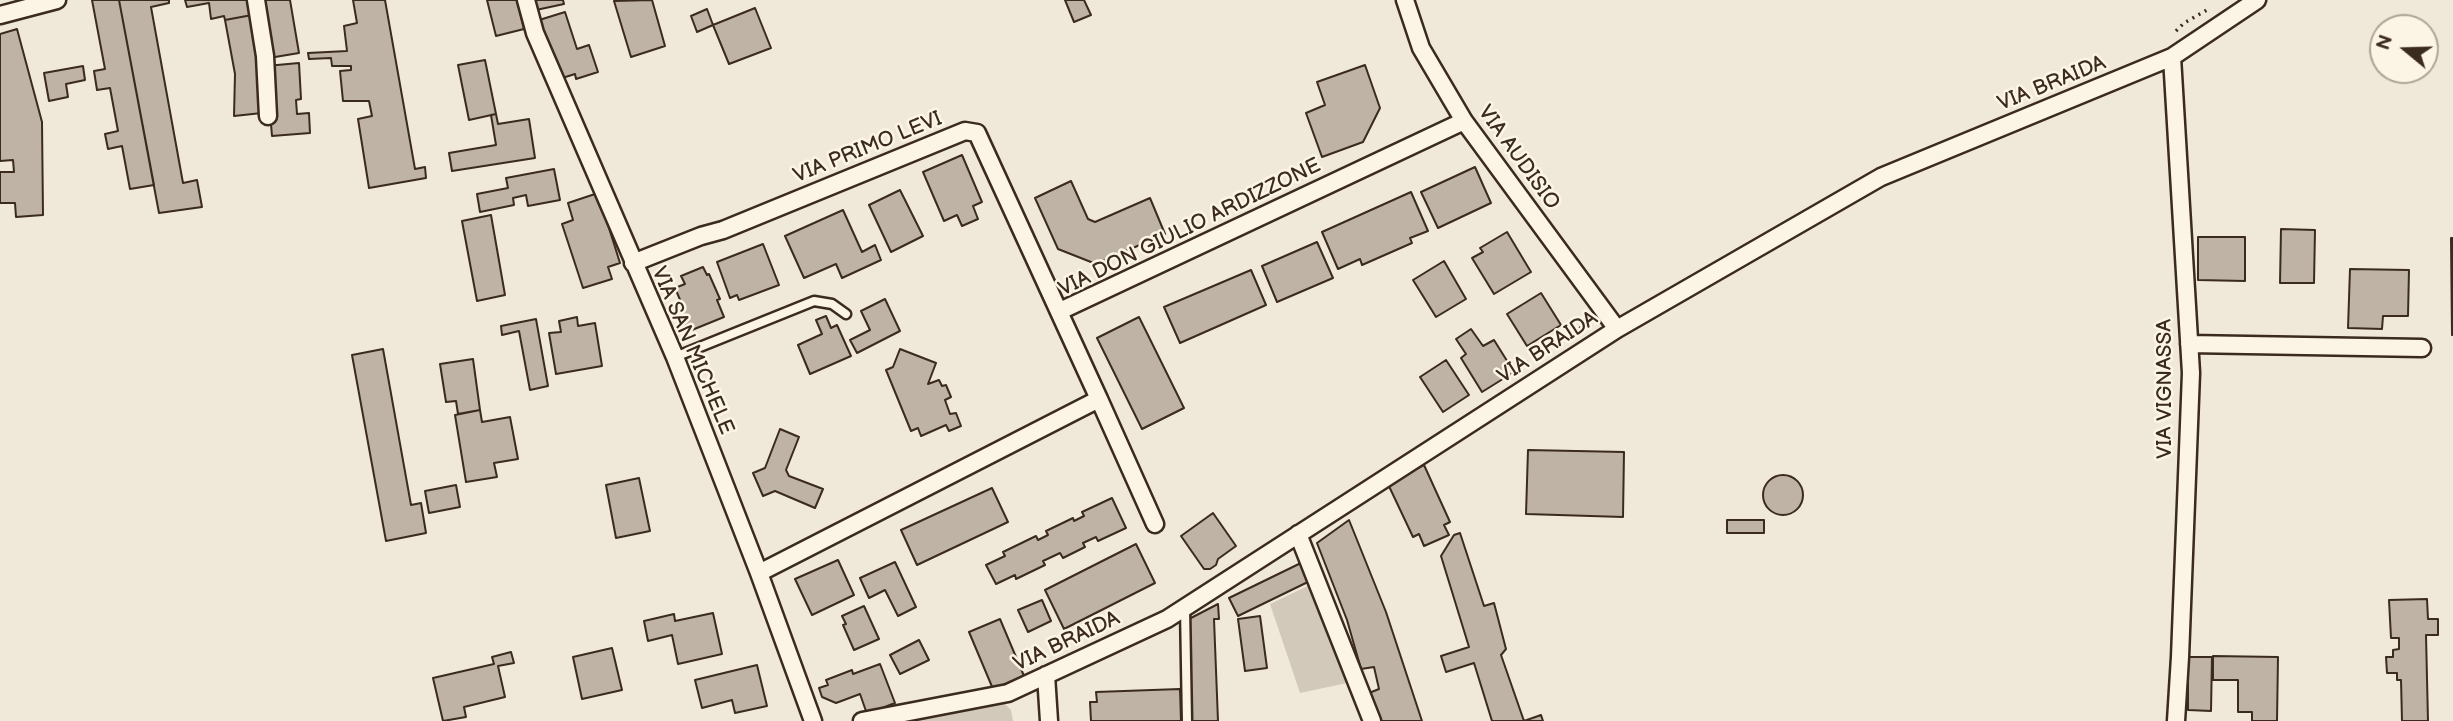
<!DOCTYPE html>
<style>
body{margin:0}
#map{position:relative;width:2453px;height:721px;overflow:hidden;background:#f0e9d9;font-family:"Balsamiq Sans",sans-serif}
canvas{display:block}
.north{position:absolute;left:2369px;top:14px;width:70px;height:70px;box-sizing:border-box;background:#fcf5e5;border:2px solid #afa495;border-radius:50%;rotate:289deg;font-size:19px;font-weight:700;line-height:28px;text-align:center;color:#3b2a1e}
.north::after{content:'';display:block;margin:auto;width:24px;height:32px;background:#3b2a1e;clip-path:polygon(50% 0,100% 100%,50% 72%,0 100%)}
</style>
<div id="map">
<canvas width="2453" height="721"></canvas>
<div class="north">N</div>
</div>
<script>
const ctx = document.querySelector('canvas').getContext('2d');
ctx.lineJoin = 'round';
function paint(path, color) { ctx.fillStyle = color; ctx.fill(path, 'evenodd'); }
function stroke(path, color, width, dash) { ctx.strokeStyle = color; ctx.lineWidth = width; ctx.lineCap = dash ? 'butt' : 'round'; ctx.setLineDash(dash || []); ctx.stroke(path); }
function label(font, color, halo, rows, align = 'center') {
  ctx.font = font + ' "Balsamiq Sans",sans-serif'; ctx.lineWidth = 5; ctx.setLineDash([]); ctx.textBaseline = 'middle'; ctx.strokeStyle = halo; ctx.fillStyle = color; for (const [text, x, y, turn = 0] of rows) {
    ctx.save(); ctx.translate(x, y); ctx.rotate((+turn || 0) * Math.PI / 180); ctx.textAlign = isNaN(turn) ? turn : align; if (halo) ctx.strokeText(text, 0, 0); ctx.fillText(text, 0, 0); ctx.restore();
  }
}
paint(new Path2D(`
 M 1314,583 L 1352,682 L 1300,693 L 1270,604 Z
 M 1002,701 L 1011,710 L 1013,721 L 887,721 Z`), '#d2c9ba');
const building = new Path2D(`
 M 92,0 L 119,0 L 154,185 L 130,189 L 122,146 L 108,149 L 105,134 L 118,131 L 110,88 L 97,90 L 94,71 L 105,69 Z
 M 119,0 L 169,0 L 169,3 L 151,7 L 183,183 L 197,180 L 202,207 L 159,213 Z
 M 185,0 L 249,0 L 252,15 L 225,20 L 224,16 L 211,19 L 209,3 L 187,7 Z
 M 259,0 L 290,0 L 299,53 L 269,58 Z
 M 353,0 L 385,0 L 415,169 L 425,167 L 426,178 L 369,188 L 358,119 L 372,116 L 369,101 L 343,101 L 340,71 L 351,70 L 351,66 L 332,66 L 331,58 L 309,59 L 308,53 L 347,51 L 344,26 L 357,23 Z
 M 487,0 L 517,0 L 524,29 L 496,36 Z
 M 534,0 L 563,0 L 564,4 L 536,10 Z
 M 652,0 L 665,46 L 631,57 L 614,1 Z
 M 1065,0 L 1084,0 L 1091,15 L 1074,22 Z
 M 755,8 L 771,48 L 729,64 L 713,25 Z
 M 707,9 L 713,25 L 697,32 L 691,16 Z
 M 565,12 L 577,49 L 589,45 L 598,72 L 576,79 L 575,74 L 556,80 L 536,21 Z
 M 252,15 L 263,71 L 262,113 L 234,116 L 235,74 L 225,20 Z
 M 17,29 L 42,122 L 43,215 L 16,217 L 15,203 L 0,203 L 0,172 L 14,172 L 13,160 L 0,161 L 0,34 Z
 M 485,60 L 496,114 L 469,120 L 458,65 Z
 M 299,63 L 301,99 L 296,100 L 297,114 L 309,113 L 310,133 L 272,136 L 266,66 Z
 M 1365,65 L 1380,108 L 1363,142 L 1322,157 L 1306,113 L 1325,105 L 1317,82 Z
 M 83,66 L 85,80 L 66,84 L 68,97 L 49,101 L 44,73 Z
 M 496,114 L 498,124 L 529,119 L 535,158 L 452,171 L 449,153 L 496,145 L 491,115 Z
 M 962,155 L 982,202 L 973,206 L 978,219 L 962,226 L 957,215 L 944,221 L 923,172 Z
 M 1475,167 L 1491,203 L 1438,228 L 1421,192 Z
 M 554,169 L 560,200 L 528,206 L 526,195 L 513,198 L 514,205 L 480,212 L 477,194 L 508,188 L 506,178 Z
 M 1071,181 L 1088,219 L 1095,222 L 1150,198 L 1165,234 L 1096,264 L 1058,249 L 1035,198 Z
 M 900,190 L 923,236 L 891,252 L 869,205 Z
 M 1411,192 L 1428,231 L 1410,238 L 1412,243 L 1362,265 L 1360,259 L 1338,269 L 1322,232 Z
 M 598,193 L 620,263 L 608,267 L 612,279 L 583,288 L 562,224 L 573,220 L 568,203 Z
 M 843,210 L 862,252 L 875,245 L 881,260 L 842,278 L 836,264 L 804,278 L 785,236 Z
 M 491,215 L 505,295 L 477,301 L 462,221 Z
 M 2281,229 L 2315,230 L 2314,283 L 2280,283 Z
 M 1507,232 L 1531,272 L 1494,294 L 1472,258 L 1483,252 L 1480,248 Z
 M 2198,237 L 2245,237 L 2245,281 L 2198,280 Z
 M 2451,238 L 2453,238 L 2453,335 L 2452,335 Z
 M 1317,242 L 1333,278 L 1277,302 L 1262,266 Z
 M 763,244 L 779,285 L 739,300 L 737,295 L 730,298 L 717,262 Z
 M 1444,261 L 1466,299 L 1436,317 L 1413,280 Z
 M 703,267 L 707,275 L 709,274 L 720,299 L 717,300 L 724,317 L 692,330 L 691,328 L 687,330 L 676,304 L 681,302 L 675,288 L 685,284 L 681,276 Z
 M 2350,269 L 2409,270 L 2408,316 L 2383,316 L 2382,329 L 2348,328 Z
 M 1251,270 L 1266,305 L 1180,343 L 1164,307 Z
 M 1541,293 L 1561,325 L 1527,346 L 1507,314 Z
 M 885,299 L 900,331 L 857,353 L 850,340 L 870,330 L 861,311 Z
 M 826,316 L 831,328 L 837,325 L 851,356 L 810,374 L 798,345 L 822,334 L 816,320 Z
 M 577,317 L 578,326 L 595,323 L 602,366 L 556,374 L 549,333 L 561,332 L 559,321 Z
 M 1139,317 L 1184,408 L 1142,429 L 1097,338 Z
 M 536,319 L 548,386 L 530,390 L 519,331 L 502,335 L 501,326 Z
 M 1471,329 L 1483,346 L 1494,340 L 1514,372 L 1482,392 L 1461,358 L 1466,354 L 1456,339 Z
 M 383,349 L 411,505 L 421,503 L 426,533 L 386,541 L 352,355 Z
 M 900,349 L 936,363 L 928,384 L 939,380 L 942,386 L 946,385 L 951,397 L 945,400 L 950,414 L 956,413 L 961,426 L 949,431 L 946,425 L 921,436 L 918,428 L 911,431 L 886,370 L 893,367 Z
 M 473,359 L 480,410 L 458,414 L 456,401 L 446,402 L 440,364 Z
 M 1446,360 L 1469,395 L 1443,412 L 1420,377 Z
 M 480,410 L 482,422 L 510,417 L 518,459 L 494,463 L 497,477 L 466,482 L 455,415 Z
 M 780,429 L 799,437 L 786,470 L 789,476 L 823,489 L 815,508 L 775,491 L 763,496 L 753,473 L 765,468 Z
 M 1528,450 L 1624,452 L 1623,517 L 1526,514 Z
 M 1424,465 L 1450,522 L 1444,525 L 1449,535 L 1424,546 L 1419,534 L 1413,537 L 1387,482 Z
 M1763 495a20 20 0 1 1 40 0a20 20 0 1 1-40 0Z
 M 639,478 L 650,531 L 616,538 L 606,485 Z
 M 456,485 L 460,507 L 429,513 L 425,491 Z
 M 992,488 L 1008,522 L 917,565 L 901,530 Z
 M 1112,498 L 1126,528 L 1098,541 L 1096,537 L 1083,543 L 1085,547 L 1063,558 L 1060,553 L 1043,561 L 1045,565 L 1016,579 L 1015,575 L 996,584 L 986,565 L 1005,556 L 1003,552 L 1036,536 L 1038,540 L 1048,535 L 1046,531 L 1073,518 L 1074,521 L 1084,516 L 1082,512 Z
 M 1213,513 L 1236,546 L 1218,559 L 1216,565 L 1210,569 L 1204,569 L 1181,536 Z
 M 1349,520 L 1386,612 L 1422,721 L 1378,721 L 1369,693 L 1379,689 L 1374,667 L 1361,669 L 1347,620 L 1317,543 Z
 M 1727,520 L 1764,520 L 1764,533 L 1727,533 Z
 M 1460,533 L 1484,606 L 1494,603 L 1506,649 L 1501,655 L 1524,721 L 1541,715 L 1543,721 L 1492,721 L 1474,663 L 1446,672 L 1441,656 L 1469,647 L 1441,556 L 1454,535 Z
 M 1136,544 L 1155,583 L 1064,629 L 1045,590 Z
 M 838,560 L 854,595 L 812,615 L 795,579 Z
 M 1305,561 L 1314,579 L 1238,616 L 1229,598 Z
 M 895,562 L 916,607 L 898,616 L 885,590 L 869,598 L 860,578 Z
 M 2427,599 L 2428,619 L 2438,619 L 2438,635 L 2426,635 L 2428,721 L 2402,721 L 2401,680 L 2397,680 L 2397,673 L 2387,673 L 2386,657 L 2393,657 L 2393,650 L 2399,649 L 2399,638 L 2391,638 L 2389,600 Z
 M 1042,600 L 1051,621 L 1028,632 L 1018,610 Z
 M 1218,604 L 1219,619 L 1214,619 L 1218,721 L 1192,721 L 1189,619 Z
 M 864,606 L 879,639 L 854,650 L 843,625 L 846,624 L 842,616 Z
 M 713,613 L 722,654 L 678,664 L 672,635 L 648,641 L 644,621 L 674,614 L 675,621 Z
 M 1260,616 L 1267,668 L 1245,671 L 1238,619 Z
 M 1000,619 L 1024,676 L 993,689 L 969,632 Z
 M 919,640 L 929,660 L 900,674 L 890,655 Z
 M 612,648 L 622,690 L 582,699 L 573,657 Z
 M 511,652 L 514,663 L 498,666 L 505,697 L 464,707 L 466,717 L 443,721 L 433,678 L 494,664 L 492,657 Z
 M 2213,656 L 2278,657 L 2277,721 L 2252,721 L 2252,712 L 2238,712 L 2238,680 L 2213,680 Z
 M 2188,657 L 2212,657 L 2211,711 L 2188,710 Z
 M 880,664 L 895,703 L 867,714 L 860,694 L 836,703 L 822,697 L 819,688 L 828,685 L 826,680 L 852,670 L 853,674 Z
 M 757,665 L 767,706 L 735,713 L 732,700 L 702,708 L 695,680 Z
 M 1180,689 L 1181,721 L 1091,721 L 1090,702 L 1097,702 L 1096,692 Z`);
paint(building, '#beb3a4');
stroke(building, '#3b2a1e', 2);
const lane = new Path2D(`
 M 675,357 L 814,301 L 832,304 L 846,314
 M 1185,608 L 1187,721`);
const street = new Path2D(`
 M 256,0 L 265,56 L 268,116
 M 526,0 L 535,33 L 675,357 L 759,573 L 813,721
 M 1405,0 L 1421,48 L 1464,121 L 1617,329
 M 0,15 L 57,0
 M 2172,57 L 2191,373 L 2180,657 L 2176,721
 M 633,263 L 701,236 L 723,230 L 965,131 L 977,133 L 1099,399 L 759,573
 M 1060,311 L 1464,121
 M 2189,344 L 2422,348
 M 1099,399 L 1155,524
 M 1298,534 L 1372,721
 M 1046,675 L 1049,721
 M 862,721 L 1008,693 L 1167,619 L 1617,329 L 1881,177 L 2172,57 L 2257,0`);
stroke(lane, '#3b2a1e', 13);
stroke(street, '#3b2a1e', 21);
stroke(new Path2D(`
 M 2176,31 L 2184,23 L 2207,10
 M 1527,363 L 1544,349 L 1591,322`), '#3b2a1e', 3.5, [2, 5]);
stroke(lane, '#fcf5e5', 8);
stroke(street, '#fcf5e5', 16);
label('21px', '#3b2a1e', '#fcf5e5', [
 ["VIA BRAIDA",2052,84,-22],
 ["VIA PRIMO LEVI",868,148,-22],
 ["VIA AUDISIO",1518,158,54],
 ["VIA DON GIULIO ARDIZZONE",1190,228,-26],
 ["VIA BRAIDA",1548,348,-33],
 ["VIA SAN MICHELE",692,351,67],
 ["VIA VIGNASSA",2166,389,-90],
 ["VIA BRAIDA",1067,642,-25]
]);
</script>
